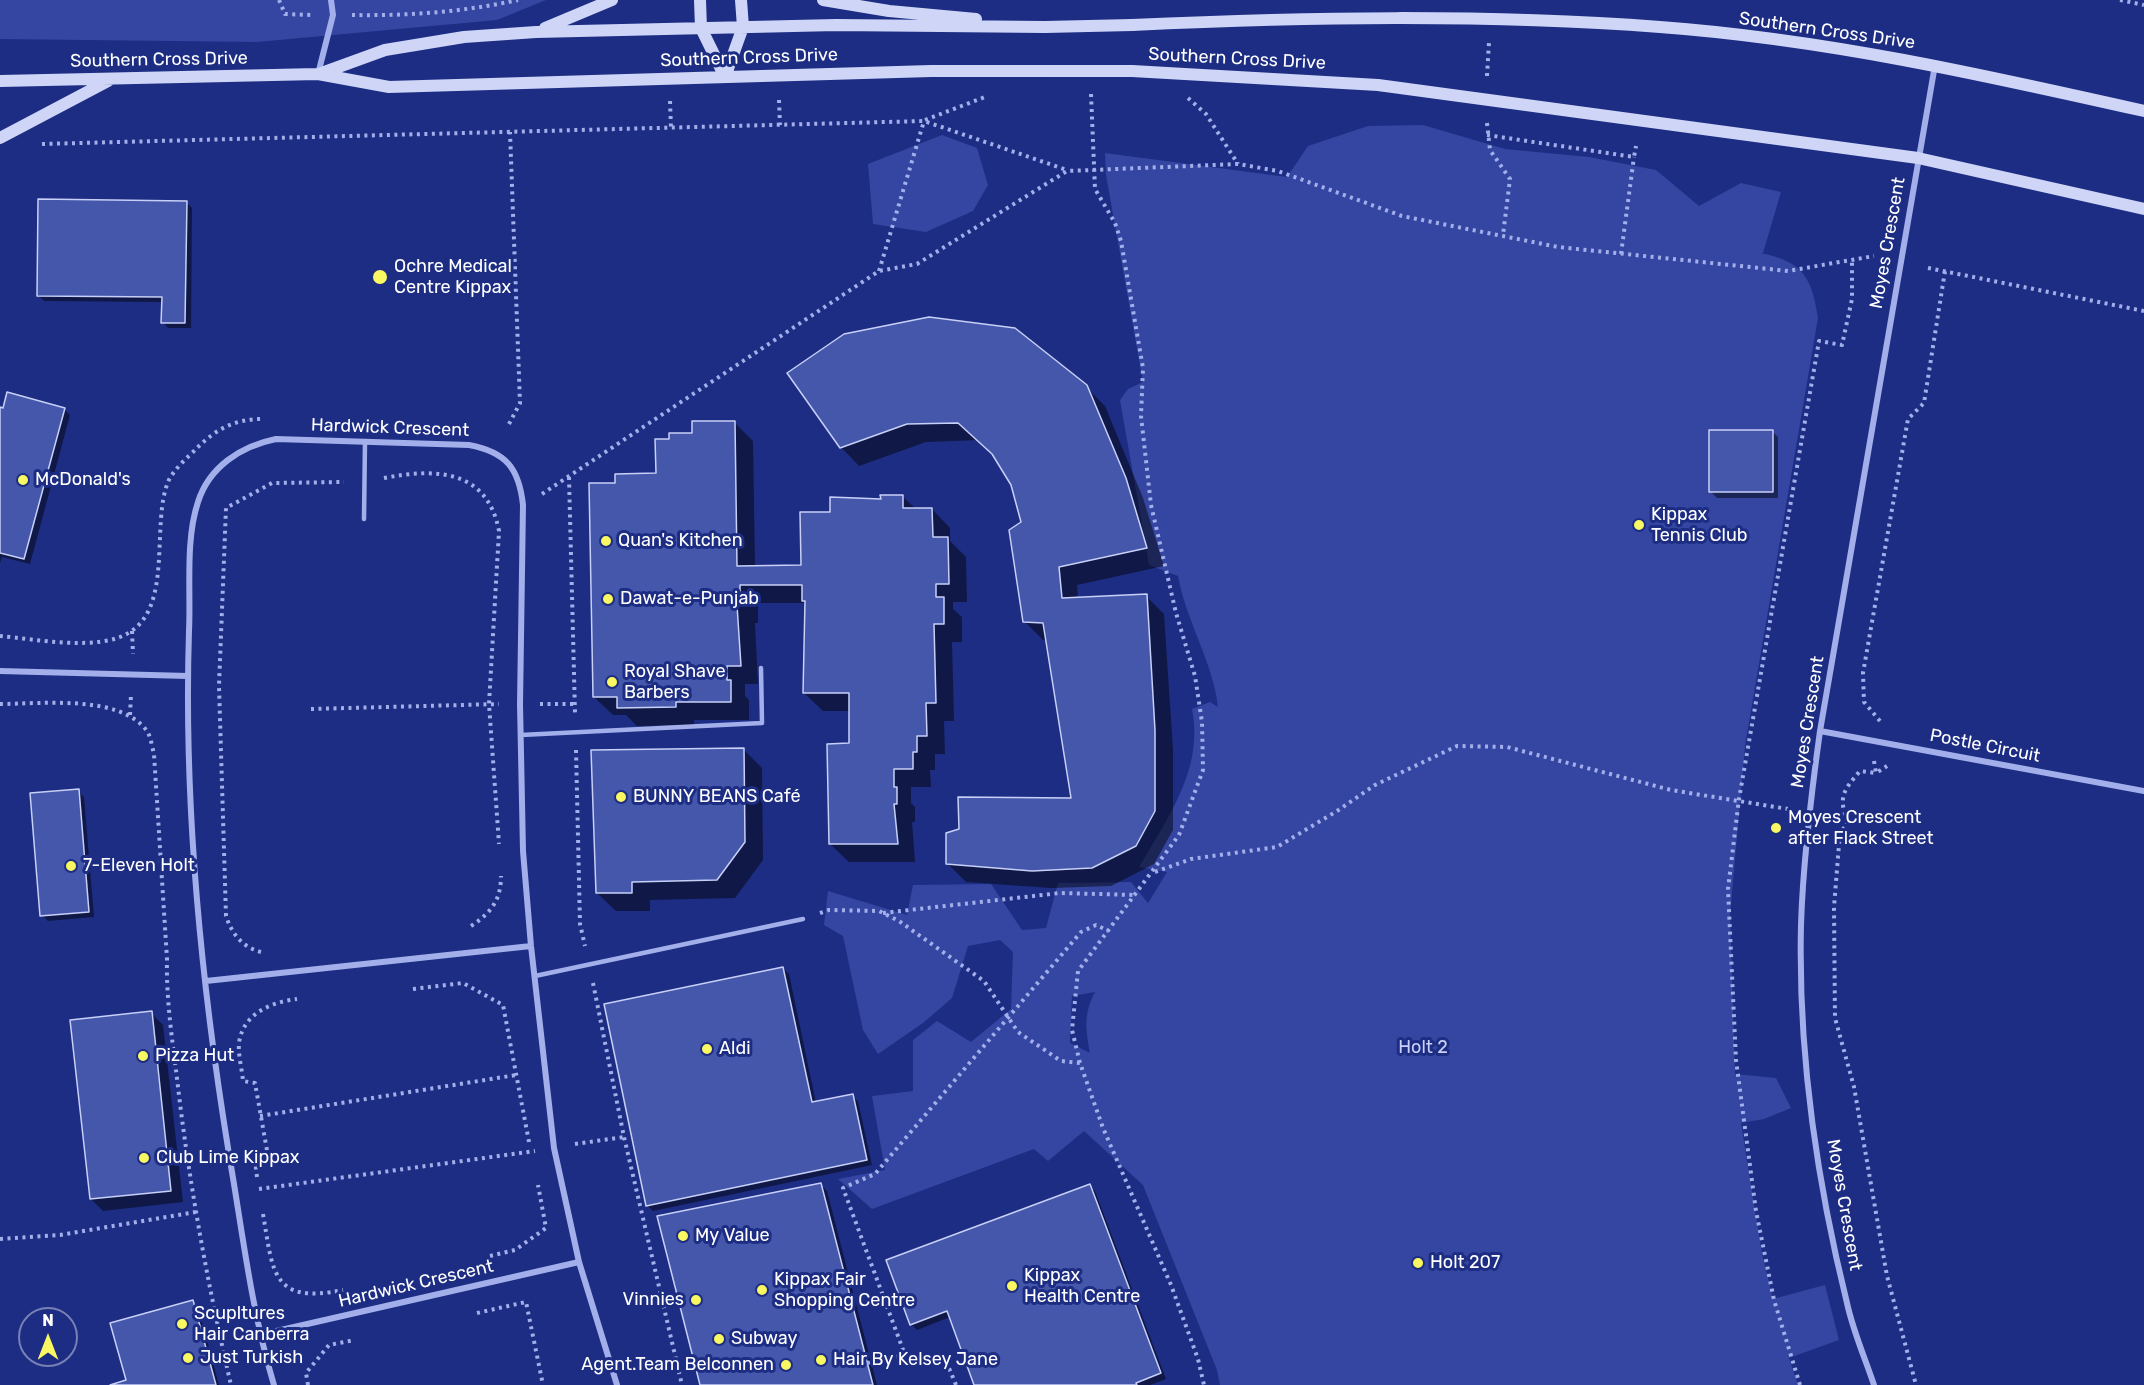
<!DOCTYPE html>
<meta charset="utf-8">
<style>
body{margin:0}
#map{position:relative;width:2144px;height:1385px;overflow:hidden;background:#1d2d83;font-family:Rubik,sans-serif}
canvas{display:block}
.north{position:absolute;left:18px;top:1307px;width:60px;height:60px;box-sizing:border-box;background:#1d2d83;border:2px solid #7781b5;border-radius:50%;rotate:0deg;font-size:16px;font-weight:700;line-height:24px;text-align:center;color:#fff}
.north::after{content:'';display:block;margin:auto;width:21px;height:27px;background:#f9f862;clip-path:polygon(50% 0,100% 100%,50% 72%,0 100%)}
</style>
<div id="map">
<canvas width="2144" height="1385"></canvas>
<div class="north">N</div>
</div>
<script>
const ctx = document.querySelector('canvas').getContext('2d');
ctx.lineJoin = 'round';
function paint(path, color) { ctx.fillStyle = color; ctx.fill(path, 'evenodd'); }
function stroke(path, color, width, dash) { ctx.strokeStyle = color; ctx.lineWidth = width; ctx.lineCap = dash ? 'butt' : 'round'; ctx.setLineDash(dash || []); ctx.stroke(path); }
function label(font, color, halo, rows, align = 'center') {
  ctx.font = font + ' Rubik,sans-serif'; ctx.lineWidth = 6; ctx.setLineDash([]); ctx.textBaseline = 'middle'; ctx.strokeStyle = halo; ctx.fillStyle = color; for (const [text, x, y, turn = 0] of rows) {
    ctx.save(); ctx.translate(x, y); ctx.rotate((+turn || 0) * Math.PI / 180); ctx.textAlign = isNaN(turn) ? turn : align; if (halo) ctx.strokeText(text, 0, 0); ctx.fillText(text, 0, 0); ctx.restore();
  }
}
paint(new Path2D(`
 M 0,0 L 546,0 L 497,20 L 257,42 L 0,39 Z
 M 1423,125 L 1505,149 L 1589,157 L 1656,170 L 1699,206 L 1741,183 L 1781,192 L 1763,253 L 1760,253 C 1803,261 1812,278 1818,318 L 1745,746 L 1730,915 L 1735,1074 L 1776,1078 L 1791,1108 L 1764,1119 L 1741,1123 L 1762,1254 L 1773,1299 L 1825,1285 L 1839,1340 L 1789,1358 L 1798,1385 L 1220,1385 L 1217,1370 L 1143,1185 L 1084,1131 L 1048,1161 L 1034,1149 L 872,1209 L 838,1179 L 885,1170 L 872,1096 L 913,1091 L 913,1040 L 937,1021 L 971,1042 L 1011,1009 L 1013,952 L 1000,940 L 968,946 L 952,998 L 923,1023 L 878,1054 L 863,1030 L 843,936 L 824,925 L 828,891 L 907,915 L 913,885 L 991,884 L 1022,930 L 1046,928 L 1058,883 L 1131,882 L 1148,903 L 1167,872 L 1139,867 C 1168,817 1204,769 1192,709 L 1210,702 L 1218,707 C 1213,662 1186,621 1178,576 L 1149,565 L 1120,400 L 1128,389 L 1143,382 L 1106,175 L 1105,153 L 1287,177 L 1308,146 L 1368,126 ZM 1095,992 C 1083,1014 1086,1031 1090,1053 L 1070,1043 L 1072,996 Z
 M 942,135 L 977,148 L 988,185 L 973,211 L 926,232 L 873,224 L 868,164 Z`), '#3446a2');
paint(new Path2D(`
 M 186,202 L 192,208 L 191,328 L 168,328 L 163,322 L 163,302 L 44,301 L 38,295 Z
 M 789,373 L 1086,387 L 1105,406 L 1143,498 L 1164,566 L 1077,585 L 1078,599 L 1146,596 L 1164,614 L 1173,750 L 1173,830 L 1154,864 L 1111,886 L 1051,888 L 966,882 L 947,863 L 1073,799 L 1047,640 L 1043,640 L 1024,621 L 1022,522 L 1012,485 L 995,456 L 978,440 L 926,442 L 859,466 L 841,447 Z
 M 0,409 L 64,409 L 70,415 L 30,564 L 2,557 L 0,563 Z
 M 734,422 L 753,441 L 755,567 L 802,567 L 832,513 L 902,496 L 916,509 L 932,509 L 950,528 L 950,541 L 966,557 L 967,602 L 953,602 L 953,609 L 962,617 L 962,642 L 952,642 L 954,721 L 944,721 L 945,754 L 935,754 L 935,770 L 930,770 L 931,787 L 911,787 L 911,803 L 915,807 L 915,822 L 912,822 L 915,862 L 849,862 L 830,844 L 851,745 L 850,711 L 823,711 L 804,693 L 806,603 L 758,603 L 758,623 L 755,623 L 758,684 L 745,684 L 745,696 L 749,700 L 749,720 L 694,720 L 694,725 L 637,726 L 626,715 L 613,715 L 594,697 L 616,485 L 657,475 L 670,440 Z
 M 1772,431 L 1778,437 L 1778,498 L 1717,498 L 1711,492 Z
 M 743,749 L 762,768 L 763,860 L 735,898 L 650,900 L 650,911 L 616,911 L 597,893 Z
 M 78,791 L 84,797 L 94,917 L 48,921 L 42,915 Z
 M 783,968 L 789,974 L 816,1103 L 852,1096 L 858,1101 L 872,1165 L 653,1211 L 647,1205 Z
 M 151,1013 L 163,1025 L 183,1202 L 103,1211 L 91,1199 Z
 M 821,1185 L 827,1191 L 877,1385 L 701,1385 Z
 M 1089,1185 L 1095,1191 L 1166,1379 L 1150,1385 L 976,1385 L 950,1317 L 917,1330 L 911,1324 Z
 M 193,1302 L 198,1307 L 219,1385 L 115,1385 L 128,1381 Z`), '#0007');
const building = new Path2D(`
 M 38,199 L 187,201 L 185,323 L 161,323 L 162,297 L 37,296 Z
 M 929,317 L 1015,328 L 1087,385 L 1126,478 L 1147,548 L 1059,567 L 1062,598 L 1147,594 L 1155,730 L 1155,811 L 1136,846 L 1092,868 L 1032,871 L 946,864 L 946,833 L 959,829 L 958,797 L 1071,798 L 1043,623 L 1023,622 L 1009,530 L 1021,522 L 1011,485 L 992,454 L 958,423 L 907,424 L 840,448 L 787,373 L 844,334 Z
 M 7,392 L 65,408 L 24,559 L 0,553 L 0,407 L 3,408 Z
 M 692,421 L 735,421 L 737,566 L 801,565 L 800,512 L 830,512 L 830,497 L 881,499 L 880,495 L 903,495 L 903,508 L 932,508 L 933,537 L 948,537 L 949,584 L 936,584 L 936,597 L 944,597 L 944,624 L 934,624 L 936,703 L 926,703 L 927,736 L 917,736 L 917,752 L 913,752 L 913,769 L 894,769 L 894,787 L 897,787 L 897,804 L 894,804 L 898,844 L 829,844 L 827,744 L 849,743 L 849,693 L 803,693 L 805,601 L 802,601 L 802,585 L 740,585 L 740,605 L 737,605 L 741,666 L 727,666 L 727,680 L 731,680 L 731,702 L 676,702 L 676,707 L 617,708 L 617,697 L 593,697 L 589,483 L 615,483 L 615,474 L 656,473 L 655,439 L 669,439 L 669,433 L 692,433 Z
 M 1709,430 L 1773,430 L 1773,492 L 1709,492 Z
 M 744,748 L 745,842 L 717,880 L 632,882 L 632,893 L 596,893 L 591,750 Z
 M 79,789 L 89,912 L 40,916 L 30,793 Z
 M 783,967 L 812,1102 L 853,1094 L 867,1160 L 646,1206 L 604,1004 Z
 M 152,1011 L 171,1191 L 90,1199 L 70,1020 Z
 M 821,1183 L 873,1385 L 700,1385 L 657,1216 Z
 M 1090,1184 L 1161,1373 L 1136,1383 L 1137,1385 L 974,1385 L 947,1311 L 910,1325 L 886,1260 Z
 M 193,1300 L 216,1385 L 110,1385 L 126,1380 L 110,1323 Z`);
paint(building, '#4557ab');
stroke(building, '#c8d0f7', 1.5);
stroke(new Path2D(`
 M 279,0 L 285,14 L 311,15
 M 2120,0 L 2144,5
 M 352,15 C 407,16 463,12 518,0
 M 1487,76 L 1489,42
 M 1091,94 L 1095,189 L 1115,223 L 1121,241 L 1143,368 L 1141,416 L 1151,505 L 1176,613 L 1195,676 L 1202,722 L 1203,770 L 1179,835 L 1078,971 L 1072,1030 L 1080,1063 L 1103,1128 L 1171,1285 L 1198,1359 L 1204,1385
 M 1188,98 L 1206,114 L 1238,164
 M 779,100 L 780,125
 M 670,101 L 671,128
 M 925,120 L 985,97
 M 1487,123 L 1490,150 L 1510,179 L 1503,235
 M 1487,135 L 1634,157 L 1636,146
 M 42,144 L 924,121 L 1067,170
 M 1621,254 L 1634,157
 M 1928,268 L 2144,311
 M 879,271 L 924,121
 M 509,424 L 520,403 L 510,132
 M 569,477 L 575,713
 M 384,478 C 436,468 487,469 499,531 L 489,704 L 499,844
 M 542,494 L 879,271 L 917,264 L 1067,171 L 1238,164 L 1278,171 L 1402,216 L 1558,247 L 1788,271 L 1874,256
 M 132,631 L 133,654
 M 0,636 C 35,639 100,652 130,632 C 173,605 151,524 168,482 C 173,470 188,457 197,448 C 216,429 235,419 262,419
 M 0,704 C 41,704 120,694 147,731 C 151,737 152,747 154,754 L 167,959 C 166,1002 173,1044 178,1087 C 190,1188 208,1286 231,1385
 M 540,704 L 575,704
 M 311,709 L 499,704
 M 130,715 L 131,695
 M 1880,721 L 1864,702 L 1863,673 L 1908,419 L 1924,403 L 1945,271
 M 576,750 L 580,924 L 585,946
 M 1874,761 L 1876,773 L 1887,766
 M 1831,818 L 1847,821 C 1838,796 1844,790 1860,771 L 1876,773
 M 1847,821 L 1847,825 L 1840,832 L 1834,907 L 1835,1018 L 1854,1087 L 1887,1276 L 1916,1385
 M 1155,872 L 1191,859 L 1277,847 L 1337,811 L 1375,785 L 1457,746 L 1507,747 L 1671,790 L 1788,809
 M 820,913 L 829,910 L 879,911 L 899,921 L 984,981 L 1018,1032 L 1061,1061 L 1080,1063
 M 883,913 L 1060,893 L 1136,895
 M 471,926 C 491,913 501,900 501,876
 M 261,952 C 242,947 232,934 226,916 L 219,686 L 226,508 L 272,483 L 344,482
 M 593,983 L 624,1137 L 682,1385
 M 413,989 L 463,983 L 503,1005 L 529,1142
 M 260,1116 L 516,1075
 M 575,1144 L 624,1137
 M 257,1177 L 255,1159 L 268,1156 L 255,1083 L 243,1081 C 242,1069 238,1055 239,1043 C 243,1013 272,1002 297,999
 M 259,1189 L 535,1151
 M 263,1214 C 273,1271 271,1305 343,1290
 M 0,1239 L 60,1235 L 196,1212
 M 490,1256 L 515,1250 L 546,1228 L 538,1185
 M 477,1313 L 526,1302 L 543,1385
 M 867,1363 L 905,1355
 M 308,1385 L 306,1373 L 329,1345 L 355,1340
 M 956,1385 L 944,1356 L 905,1355 L 843,1188 L 875,1174 L 1081,932 L 1096,925 L 1109,931
 M 1800,1385 L 1774,1300 L 1756,1211 L 1736,1060 L 1728,889 L 1739,799 L 1819,341 L 1842,345 L 1852,299 L 1852,260`), '#a3afea', 4, [3, 4.5]);
stroke(new Path2D(`
 M 364,519 L 365,441
 M 521,735 L 762,723 L 761,668
 M 535,976 L 803,919`), '#a3afea', 4.5);
stroke(new Path2D(`
 M 318,74 L 333,15 L 331,0
 M 0,671 L 188,676
 M 1820,731 L 2144,791
 M 206,981 L 531,946
 M 259,1335 L 579,1262
 M 274,1385 C 254,1319 245,1252 234,1184 C 203,1003 183,815 189,631 C 191,590 185,541 198,502 C 209,467 241,446 276,439 L 469,445 C 506,452 519,468 523,505 L 520,704 L 523,851 L 531,946 L 554,1148 L 579,1262 L 617,1385
 M 1874,1385 C 1865,1358 1853,1331 1847,1303 C 1817,1182 1798,1051 1801,925 C 1803,860 1811,796 1820,731 L 1935,65`), '#a3afea', 6);
stroke(new Path2D(`
 M 700,0 L 701,28 L 725,77
 M 823,0 L 889,11 L 976,19
 M 1132,25 C 1307,17 1484,14 1660,27 C 1824,39 1984,75 2144,111
 M 545,28 L 612,0
 M 1132,71 L 1378,85 L 1918,158 L 2144,209
 M 319,74 L 385,50 L 464,37 L 536,32 L 836,25 L 1045,27
 M 725,77 L 743,27 L 741,0
 M 0,81 L 318,74 L 389,87 L 931,71 L 1045,71
 M 0,138 L 108,81`), '#ced5f7', 12);
stroke(new Path2D(`
 M 1045,27 L 1132,25
 M 1045,71 L 1132,71`), '#ced5f7', 12);
for (const [x, y, r, color] of [
 [380,277,8,"#f9f862"],
 [23,480,6,"#f9f862"],
 [1639,525,6,"#f9f862"],
 [606,541,6,"#f9f862"],
 [608,599,6,"#f9f862"],
 [612,682,6,"#f9f862"],
 [621,797,6,"#f9f862"],
 [1776,828,6,"#f9f862"],
 [71,866,6,"#f9f862"],
 [707,1049,6,"#f9f862"],
 [143,1056,6,"#f9f862"],
 [144,1158,6,"#f9f862"],
 [683,1236,6,"#f9f862"],
 [1418,1263,6,"#f9f862"],
 [1012,1286,6,"#f9f862"],
 [762,1290,6,"#f9f862"],
 [696,1300,6,"#f9f862"],
 [182,1324,6,"#f9f862"],
 [719,1339,6,"#f9f862"],
 [188,1358,6,"#f9f862"],
 [821,1360,6,"#f9f862"],
 [786,1365,6,"#f9f862"]
]) { const dot = new Path2D(); dot.arc(x, y, r, 0, 2 * Math.PI); ctx.fillStyle = color; ctx.fill(dot); stroke(dot, '#1d2d83', 2); }
label('18px', '#fff', '#1d2d83', [
 ["Southern Cross Drive",1827,31,8],
 ["Southern Cross Drive",749,58,-2],
 ["Southern Cross Drive",1237,59,3],
 ["Southern Cross Drive",159,60,-1],
 ["Moyes Crescent",1888,243,-80],
 ["Hardwick Crescent",390,428,2],
 ["Moyes Crescent",1808,722,-81],
 ["Postle Circuit",1985,746,11],
 ["Moyes Crescent",1844,1205,80],
 ["Hardwick Crescent",416,1284,-13]
]);
label('18px', '#fff', '#1d2d83', [
 ["Ochre Medical",394,267],
 ["Centre Kippax",394,288],
 ["McDonald's",35,480],
 ["Kippax",1651,515],
 ["Tennis Club",1651,536],
 ["Quan's Kitchen",618,541],
 ["Dawat-e-Punjab",620,599],
 ["Royal Shave",624,672],
 ["Barbers",624,693],
 ["BUNNY BEANS Café",633,797],
 ["Moyes Crescent",1788,818],
 ["after Flack Street",1788,839],
 ["7-Eleven Holt",83,866],
 ["Aldi",719,1049],
 ["Pizza Hut",155,1056],
 ["Club Lime Kippax",156,1158],
 ["My Value",695,1236],
 ["Holt 207",1430,1263],
 ["Kippax",1024,1276],
 ["Health Centre",1024,1297],
 ["Kippax Fair",774,1280],
 ["Shopping Centre",774,1301],
 ["Vinnies",684,1300,"right"],
 ["Scupltures",194,1314],
 ["Hair Canberra",194,1335],
 ["Subway",731,1339],
 ["Just Turkish",200,1358],
 ["Hair By Kelsey Jane",833,1360],
 ["Agent.Team Belconnen",774,1365,"right"]
], 'left');
label('18px', '#c8d0f7', '#1d2d83', [
 ["Holt 2",1423,1048]
]);
</script>
